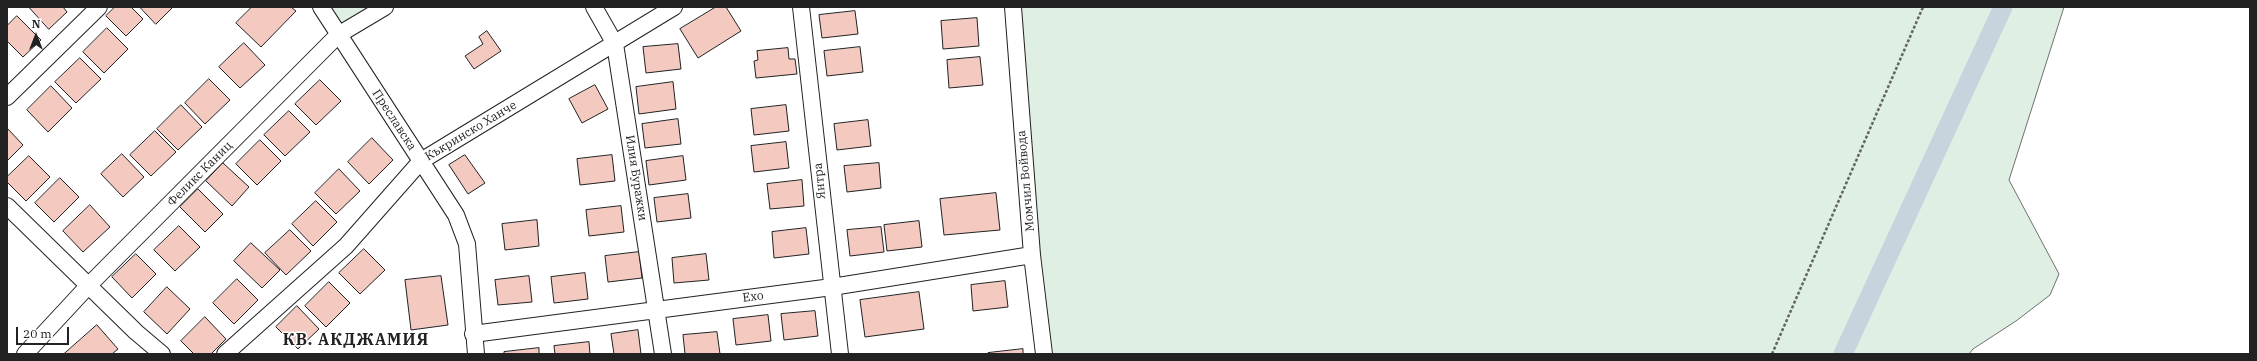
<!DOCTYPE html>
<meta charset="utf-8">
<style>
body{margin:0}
#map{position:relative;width:2257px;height:361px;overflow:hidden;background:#fff;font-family:"IBM Plex Serif",serif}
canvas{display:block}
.frame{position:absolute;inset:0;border:8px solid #222;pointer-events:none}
.north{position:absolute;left:16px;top:16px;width:40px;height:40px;-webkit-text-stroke:3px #fff;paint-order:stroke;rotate:0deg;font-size:11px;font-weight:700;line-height:16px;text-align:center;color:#222}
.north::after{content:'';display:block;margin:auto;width:14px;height:18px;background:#222;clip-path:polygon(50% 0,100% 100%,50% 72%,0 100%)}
.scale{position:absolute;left:16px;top:327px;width:53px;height:18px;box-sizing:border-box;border:2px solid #222;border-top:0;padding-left:5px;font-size:12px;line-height:14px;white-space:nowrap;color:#222;-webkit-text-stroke:3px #fff;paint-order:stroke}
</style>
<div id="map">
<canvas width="2257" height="361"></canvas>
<div class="frame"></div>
<div class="north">N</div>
<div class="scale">20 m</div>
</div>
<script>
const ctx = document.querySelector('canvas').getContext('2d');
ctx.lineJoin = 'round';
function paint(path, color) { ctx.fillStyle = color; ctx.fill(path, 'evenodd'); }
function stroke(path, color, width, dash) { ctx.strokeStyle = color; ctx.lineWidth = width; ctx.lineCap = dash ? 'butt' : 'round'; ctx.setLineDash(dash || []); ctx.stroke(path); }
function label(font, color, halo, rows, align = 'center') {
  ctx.font = font + ' "IBM Plex Serif",serif'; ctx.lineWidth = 3; ctx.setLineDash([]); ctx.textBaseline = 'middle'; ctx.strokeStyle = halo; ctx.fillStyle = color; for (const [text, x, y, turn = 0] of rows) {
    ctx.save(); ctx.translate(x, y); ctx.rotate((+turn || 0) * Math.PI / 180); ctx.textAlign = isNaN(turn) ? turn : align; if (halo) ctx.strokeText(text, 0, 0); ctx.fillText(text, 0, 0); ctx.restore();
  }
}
const green = new Path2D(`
 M 321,7 L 385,7 L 338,35 Z
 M 1013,7 L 2064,7 L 2009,180 L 2059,274 L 2050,295 L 2016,321 L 1973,349 L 1969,354 L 1044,354 Z`);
paint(green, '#e0efe3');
stroke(green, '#6f6f6f', 1);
stroke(new Path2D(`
 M 1843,354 L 2003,7`), '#c7d3dd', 19);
const building = new Path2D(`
 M 29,7 L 63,7 L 67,12 L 49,29 Z
 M 115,7 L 131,7 L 143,19 L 126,36 L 106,16 Z
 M 140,7 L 173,7 L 156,24 Z
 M 252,7 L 291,7 L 296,11 L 261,47 L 236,23 Z
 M 716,7 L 726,7 L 741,31 L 698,58 L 680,29 Z
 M 855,11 L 858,34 L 822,38 L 819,15 Z
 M 17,16 L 41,40 L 23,57 L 7,41 L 7,26 Z
 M 977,18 L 979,46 L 943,49 L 941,21 Z
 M 107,28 L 128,49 L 104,73 L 83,52 Z
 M 487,31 L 501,51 L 474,69 L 465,56 L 483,44 L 479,37 Z
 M 244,43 L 265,65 L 240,88 L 219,67 Z
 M 678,44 L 681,69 L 646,73 L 643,47 Z
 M 860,47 L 863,72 L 827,76 L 824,51 Z
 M 788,48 L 789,59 L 795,59 L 797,74 L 756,78 L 754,61 L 758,60 L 757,51 Z
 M 980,57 L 983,85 L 949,88 L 947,60 Z
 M 80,58 L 101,79 L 76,103 L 55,82 Z
 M 209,79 L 230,100 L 205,124 L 185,103 Z
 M 320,80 L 341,101 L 316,125 L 295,104 Z
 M 673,82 L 676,109 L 639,114 L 636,87 Z
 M 595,85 L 608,109 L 582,123 L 569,99 Z
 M 51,86 L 72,108 L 48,132 L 27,110 Z
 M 181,105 L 202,127 L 178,150 L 157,129 Z
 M 786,105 L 789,131 L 754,135 L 751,109 Z
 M 289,111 L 310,132 L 285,156 L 264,135 Z
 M 678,119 L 681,144 L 645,148 L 642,124 Z
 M 868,120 L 871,146 L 837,150 L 834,124 Z
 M 7,128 L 23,145 L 7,161 Z
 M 155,131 L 176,152 L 151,176 L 130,155 Z
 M 372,138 L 393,160 L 369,184 L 348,162 Z
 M 260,140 L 281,161 L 257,185 L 236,164 Z
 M 786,142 L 789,168 L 754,172 L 751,146 Z
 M 122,154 L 144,177 L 123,197 L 101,174 Z
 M 465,155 L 485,183 L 468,194 L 449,165 Z
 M 612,155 L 615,181 L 580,185 L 577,159 Z
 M 29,156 L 50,177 L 26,201 L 7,182 L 7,177 Z
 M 683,156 L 686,180 L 649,185 L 646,161 Z
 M 223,163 L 249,187 L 232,206 L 206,181 Z
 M 879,163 L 881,188 L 847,192 L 844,166 Z
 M 339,169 L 360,191 L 336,214 L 315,193 Z
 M 60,178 L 79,197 L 54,222 L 35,203 Z
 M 802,180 L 804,206 L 770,209 L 767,184 Z
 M 198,189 L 223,214 L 205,232 L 180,207 Z
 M 996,193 L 1000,230 L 944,235 L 940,199 Z
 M 688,194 L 691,218 L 657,222 L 654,198 Z
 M 316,201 L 337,222 L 313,246 L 292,224 Z
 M 90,205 L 110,227 L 83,252 L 63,231 Z
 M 621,206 L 624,232 L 589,236 L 586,210 Z
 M 537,220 L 539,246 L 505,250 L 502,224 Z
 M 919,221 L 922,247 L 887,251 L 884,225 Z
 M 179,226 L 200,247 L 175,271 L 154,250 Z
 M 881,227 L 884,252 L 850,256 L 847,230 Z
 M 806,228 L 809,254 L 774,258 L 772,232 Z
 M 290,230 L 311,251 L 286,275 L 265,253 Z
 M 251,243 L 280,270 L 262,288 L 234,261 Z
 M 364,249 L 385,270 L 360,294 L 339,273 Z
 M 639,252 L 642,278 L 608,282 L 605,256 Z
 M 136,254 L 156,274 L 132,298 L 112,277 Z
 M 706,254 L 709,280 L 674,283 L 672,258 Z
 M 585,273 L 588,299 L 554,303 L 551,277 Z
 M 441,276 L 448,325 L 411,330 L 405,280 Z
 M 529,276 L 532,302 L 498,305 L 495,280 Z
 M 237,279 L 258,300 L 234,324 L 213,303 Z
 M 1005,281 L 1008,307 L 973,311 L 971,285 Z
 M 329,282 L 350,303 L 326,327 L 305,306 Z
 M 167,287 L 190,309 L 167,334 L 144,312 Z
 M 919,292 L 924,329 L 865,337 L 860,300 Z
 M 297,306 L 319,329 L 298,349 L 276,327 Z
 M 815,311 L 818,336 L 784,340 L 781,314 Z
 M 768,315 L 771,341 L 736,345 L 733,319 Z
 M 205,317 L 226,339 L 211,354 L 194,354 L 181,341 Z
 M 97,325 L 118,349 L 112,354 L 64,354 Z
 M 638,330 L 641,354 L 614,354 L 611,334 Z
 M 717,332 L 720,354 L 685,354 L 683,335 Z
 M 589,342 L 590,354 L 555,354 L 554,346 Z
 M 539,348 L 539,354 L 504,354 L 504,352 Z
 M 1023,349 L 1023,354 L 988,354 L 988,353 Z`);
paint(building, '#f3c9c0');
stroke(building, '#222', 1);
const street = new Path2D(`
 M 321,7 L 456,215 L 467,244 L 476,354
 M 594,7 L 615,44 L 663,354
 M 801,7 L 840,354
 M 1013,7 L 1032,255 L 1044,354
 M 7,97 L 99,7
 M 7,206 L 136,332 L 162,354
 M 473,334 L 832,287 L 1032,255
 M 25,354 L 89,285 L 338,35 L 385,7
 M 225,354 L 346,246 L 421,161 L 674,7`);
stroke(street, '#222', 18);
stroke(new Path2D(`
 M 1772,354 L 1923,7`), '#646464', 2.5, [3, 2]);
stroke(street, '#fff', 16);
label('12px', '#222', '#fff', [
 ["Преславска",394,120,57],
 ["Къкринско Ханче",471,131,-31],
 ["Феликс Каниц",200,174,-45],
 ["Илия Буражки",636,178,81],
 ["Янтра",820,181,-96],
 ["Момчил Войвода",1026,181,-95],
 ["Ехо",753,297,-7]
]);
ctx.letterSpacing = '1px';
label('bold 16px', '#222', '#fff', [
 ["КВ. АКДЖАМИЯ",356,340]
]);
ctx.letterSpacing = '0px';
</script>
